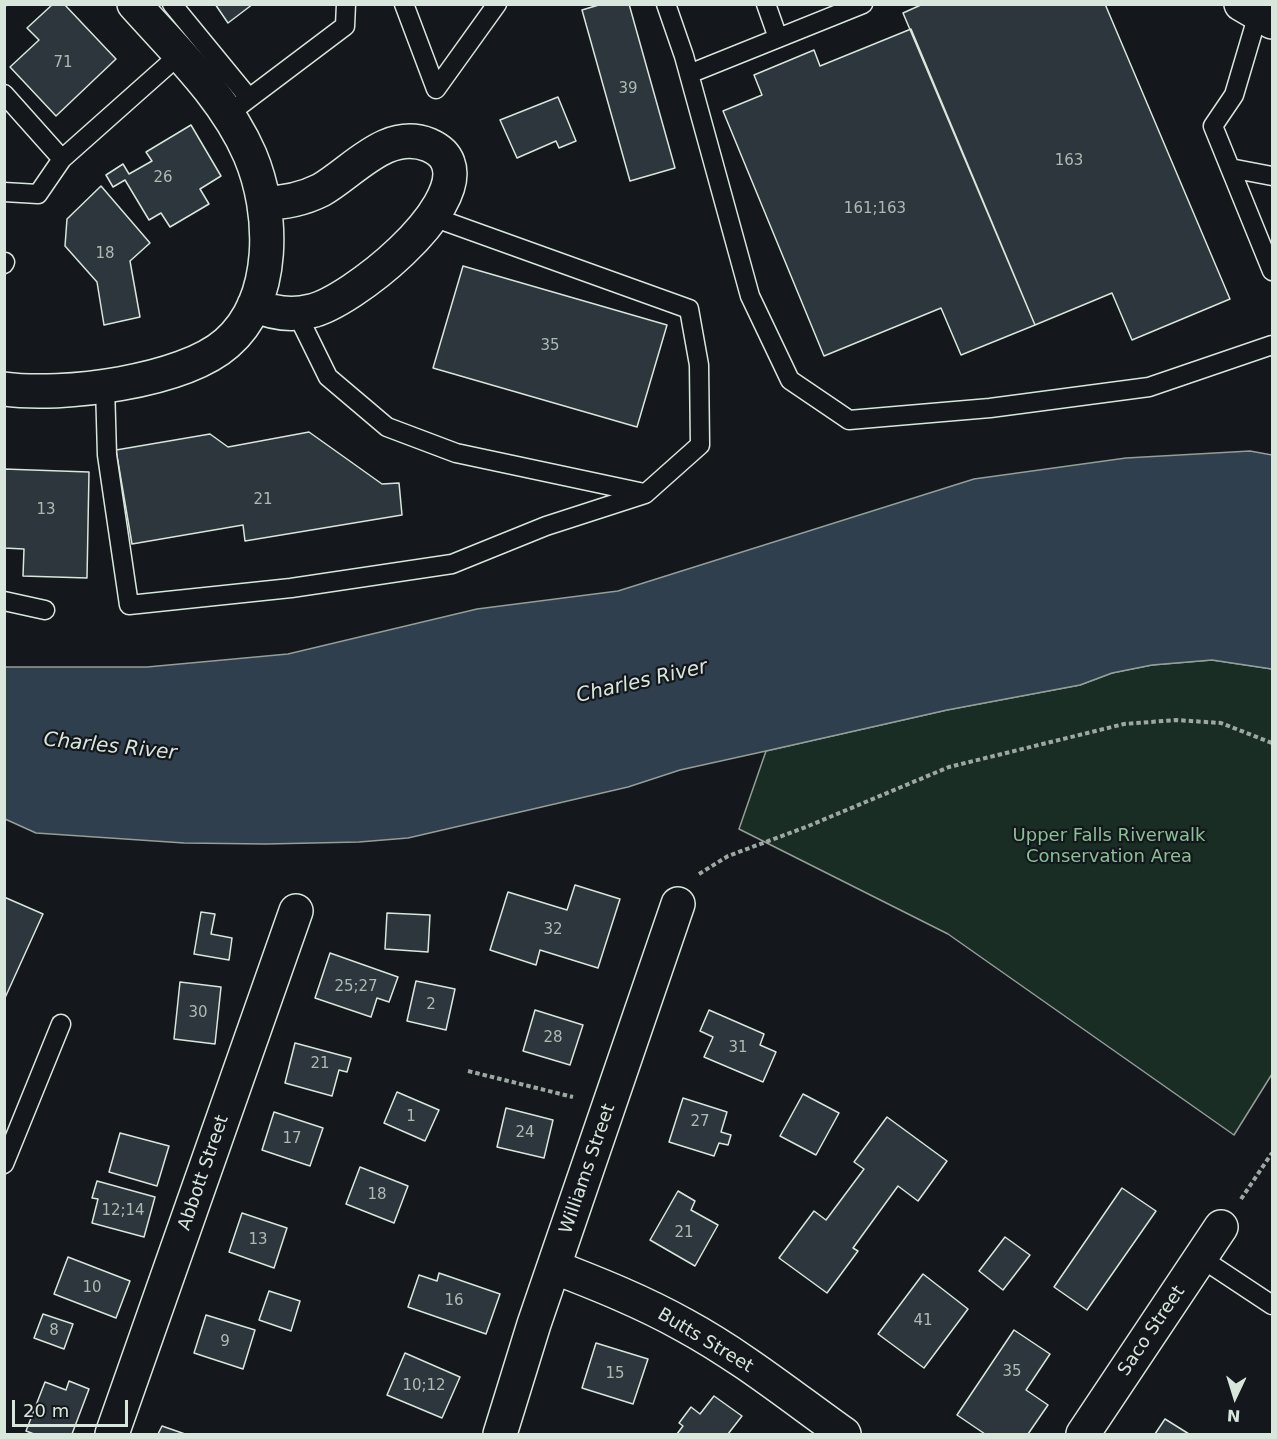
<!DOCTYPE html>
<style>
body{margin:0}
#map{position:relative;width:1277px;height:1439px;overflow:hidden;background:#14181c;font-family:"DejaVu Sans",sans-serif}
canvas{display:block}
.frame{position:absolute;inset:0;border:6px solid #d8e6dc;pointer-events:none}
.north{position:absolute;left:1205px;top:1367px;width:60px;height:60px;-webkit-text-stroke:4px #14181c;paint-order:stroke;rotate:184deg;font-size:16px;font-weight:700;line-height:24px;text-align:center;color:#d8e6dc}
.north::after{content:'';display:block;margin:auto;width:21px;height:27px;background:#d8e6dc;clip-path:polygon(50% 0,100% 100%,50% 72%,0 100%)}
.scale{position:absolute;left:12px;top:1400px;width:116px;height:27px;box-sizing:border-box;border:3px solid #d8e6dc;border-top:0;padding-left:8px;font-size:18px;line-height:21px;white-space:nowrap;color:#d8e6dc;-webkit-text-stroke:4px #14181c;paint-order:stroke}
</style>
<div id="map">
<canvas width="1277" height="1439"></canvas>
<div class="frame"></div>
<div class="north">N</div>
<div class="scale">20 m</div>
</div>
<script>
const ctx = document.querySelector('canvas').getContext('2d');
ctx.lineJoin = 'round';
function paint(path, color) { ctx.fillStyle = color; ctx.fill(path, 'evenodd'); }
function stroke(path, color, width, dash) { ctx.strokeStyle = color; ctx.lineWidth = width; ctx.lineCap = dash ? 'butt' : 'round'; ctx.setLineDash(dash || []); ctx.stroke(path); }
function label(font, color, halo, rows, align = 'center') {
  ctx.font = font + ' "DejaVu Sans",sans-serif'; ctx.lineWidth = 4.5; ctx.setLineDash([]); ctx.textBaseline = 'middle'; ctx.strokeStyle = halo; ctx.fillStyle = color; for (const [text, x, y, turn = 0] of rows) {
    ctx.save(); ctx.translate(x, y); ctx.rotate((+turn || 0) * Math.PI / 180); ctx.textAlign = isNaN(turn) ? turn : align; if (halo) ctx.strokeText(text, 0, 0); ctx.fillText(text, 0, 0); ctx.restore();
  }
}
const green = new Path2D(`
 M 1212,660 L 1272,669 L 1272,1074 L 1234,1135 L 948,934 L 739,829 L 766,751 L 947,710 L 1080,685 L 1112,673 L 1152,665 Z`);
paint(green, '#1a2d24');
stroke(green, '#939e99', 1.5);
const water = new Path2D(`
 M 1250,451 L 1272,455 L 1272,669 L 1212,660 L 1152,665 L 1112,673 L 1080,685 L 947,710 L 766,751 L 680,770 L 628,787 L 408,838 L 359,842 L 266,844 L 184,843 L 36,833 L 5,819 L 5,667 L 147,667 L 288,654 L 477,609 L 618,591 L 974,479 L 1126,458 Z`);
paint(water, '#2f3f4d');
stroke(water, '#939e99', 1.5);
const building = new Path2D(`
 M 53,4 L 64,4 L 116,59 L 56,116 L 10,67 L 39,40 L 27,28 Z
 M 215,4 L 253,4 L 228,23 Z
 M 602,4 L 629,4 L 675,168 L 630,181 L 582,10 Z
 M 923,4 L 1105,4 L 1230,299 L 1132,340 L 1112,293 L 1035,325 L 903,13 Z
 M 911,29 L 1035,325 L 961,355 L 941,308 L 824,356 L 723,111 L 762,95 L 754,75 L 814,50 L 820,66 Z
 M 558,97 L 576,141 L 559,148 L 556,141 L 517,158 L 500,120 Z
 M 191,125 L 221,176 L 200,189 L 209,204 L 170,227 L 161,213 L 149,220 L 125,180 L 113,187 L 106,175 L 123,164 L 129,174 L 152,161 L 146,152 Z
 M 101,186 L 150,243 L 130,261 L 140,317 L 104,325 L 97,282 L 65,246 L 67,219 Z
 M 463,266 L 667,325 L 637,427 L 433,368 Z
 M 309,432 L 382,484 L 399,483 L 402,515 L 245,541 L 243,525 L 132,544 L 116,450 L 210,434 L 228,447 Z
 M 4,469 L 89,472 L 87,578 L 23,576 L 24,549 L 4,548 Z
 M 575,885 L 620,899 L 598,968 L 540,950 L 536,965 L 490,950 L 508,892 L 567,910 Z
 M 4,897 L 43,914 L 4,1000 Z
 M 201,912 L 215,914 L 211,934 L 232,938 L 229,960 L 194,954 Z
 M 387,913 L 430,915 L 428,952 L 385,949 Z
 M 330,953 L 398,977 L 389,1002 L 377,998 L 371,1017 L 315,998 Z
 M 416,981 L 455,989 L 446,1030 L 407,1021 Z
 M 180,982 L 221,987 L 215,1044 L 174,1039 Z
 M 535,1010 L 583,1025 L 570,1065 L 523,1051 Z
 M 709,1010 L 764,1034 L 760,1045 L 776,1052 L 763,1082 L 704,1057 L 713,1037 L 700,1031 Z
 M 295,1043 L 351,1058 L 347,1072 L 339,1070 L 332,1096 L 285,1083 Z
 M 397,1092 L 439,1110 L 425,1141 L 384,1123 Z
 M 803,1094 L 839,1113 L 816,1155 L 780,1136 Z
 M 683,1098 L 727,1112 L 721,1132 L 731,1135 L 728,1145 L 719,1143 L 714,1156 L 669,1142 Z
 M 506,1108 L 553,1120 L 544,1158 L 497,1147 Z
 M 274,1112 L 323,1128 L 310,1166 L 262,1150 Z
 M 887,1117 L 947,1161 L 918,1201 L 898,1186 L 853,1248 L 858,1251 L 827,1293 L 779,1258 L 814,1211 L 826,1220 L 864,1169 L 854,1162 Z
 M 120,1133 L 169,1146 L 157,1186 L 109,1172 Z
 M 360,1167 L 408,1186 L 394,1223 L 346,1204 Z
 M 97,1181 L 155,1197 L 144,1237 L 92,1223 L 98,1199 L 92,1198 Z
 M 1122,1188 L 1156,1211 L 1087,1310 L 1054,1287 Z
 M 678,1191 L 695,1201 L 691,1210 L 718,1225 L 695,1266 L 650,1240 Z
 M 242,1213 L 287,1228 L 274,1268 L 229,1252 Z
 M 1005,1237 L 1030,1255 L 1003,1290 L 979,1271 Z
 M 68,1257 L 130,1281 L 116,1318 L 54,1294 Z
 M 439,1273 L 500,1294 L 486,1334 L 408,1307 L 419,1275 L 437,1281 Z
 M 923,1274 L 968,1309 L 924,1368 L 878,1334 Z
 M 269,1291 L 300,1301 L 291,1331 L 259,1320 Z
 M 43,1314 L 73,1324 L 64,1349 L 34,1338 Z
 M 206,1315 L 255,1330 L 243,1369 L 194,1353 Z
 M 1014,1330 L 1050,1354 L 1026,1390 L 1048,1405 L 1028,1434 L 985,1434 L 957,1415 Z
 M 596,1343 L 648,1359 L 633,1404 L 582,1388 Z
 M 405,1353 L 460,1377 L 442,1418 L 387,1395 Z
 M 69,1381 L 89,1389 L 72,1434 L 34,1434 L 26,1431 L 45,1382 L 66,1390 Z
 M 714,1396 L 742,1416 L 728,1434 L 677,1434 L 683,1426 L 679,1423 L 691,1407 L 700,1414 Z
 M 1165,1419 L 1189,1434 L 1155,1434 Z
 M 162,1426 L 185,1434 L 158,1434 Z`);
paint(building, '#2c363c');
stroke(building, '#d8e6dc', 1.5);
const lane = new Path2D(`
 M 172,4 L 249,98
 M 404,4 L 436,89 L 497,4
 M 666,4 L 684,56 L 750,296 L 790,380 L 849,420 L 990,408 L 1149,387 L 1272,345
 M 766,4 L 778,38
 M 1262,8 L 1258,14 L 1234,95 L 1213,126 L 1272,271
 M 689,74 L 863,4
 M 4,94 L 62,159 L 38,194 L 4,192
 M 227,115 L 345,26 L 346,4
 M 62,159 L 179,55
 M 1230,168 L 1272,176
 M 4,264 L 5,262
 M 297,314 L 328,377 L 387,427 L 456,453 L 644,493
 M 105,386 L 107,455 L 129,605 L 291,588 L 452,564 L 546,526 L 645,494 L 700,445 L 699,365 L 689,309 L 433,217
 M 4,601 L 45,610
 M 4,1164 L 61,1024
 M 1201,1258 L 1272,1305`);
const street = new Path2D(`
 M 1241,4 L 1272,22
 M 254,305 C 272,313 291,316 311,311 C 351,302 466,210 448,163 C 445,154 438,149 429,145 C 387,128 354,171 321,190 C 303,199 284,203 264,203
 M 4,389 C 62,397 183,382 227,343 C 277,299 274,212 250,155 C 225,97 176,51 134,4
 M 554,1267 C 598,1284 643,1302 684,1325 C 741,1356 792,1397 844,1434
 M 112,1434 L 296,911
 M 500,1434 L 534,1324 L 678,904
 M 1083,1434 L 1221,1227`);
stroke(lane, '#d8e6dc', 21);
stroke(street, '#d8e6dc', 36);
stroke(new Path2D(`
 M 4,6 L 6,4
 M 699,874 L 728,856 L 806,827 L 949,767 L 1124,724 L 1176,720 L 1221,723 L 1272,743
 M 468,1071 L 573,1097
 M 1241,1199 L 1272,1153`), '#9da8a2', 4, [4.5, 3]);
stroke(lane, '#14181c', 18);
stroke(street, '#14181c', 33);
label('15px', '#adbab4', null, [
 ["71",63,63],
 ["39",628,89],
 ["163",1069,161],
 ["26",163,178],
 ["161;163",875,209],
 ["18",105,254],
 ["35",550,346],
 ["21",263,500],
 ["13",46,510],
 ["32",553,930],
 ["25;27",356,987],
 ["2",431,1005],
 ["30",198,1013],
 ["28",553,1038],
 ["31",738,1048],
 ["21",320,1064],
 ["1",411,1117],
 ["27",700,1122],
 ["24",525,1133],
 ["17",292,1139],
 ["18",377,1195],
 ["12;14",123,1211],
 ["21",684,1233],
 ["13",258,1240],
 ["10",92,1288],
 ["16",454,1301],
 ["41",923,1321],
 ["8",54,1331],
 ["9",225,1342],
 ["35",1012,1372],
 ["15",615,1374],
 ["10;12",424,1386]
]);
label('18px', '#8ac095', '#14181c', [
 ["Upper Falls Riverwalk",1109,836],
 ["Conservation Area",1109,857]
]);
label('18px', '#d8e6dc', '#14181c', [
 ["Williams Street",588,1169,-71],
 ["Abbott Street",204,1173,-71],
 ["Saco Street",1152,1331,-56],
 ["Butts Street",705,1341,31]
]);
label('italic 20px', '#d8e6dc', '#14181c', [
 ["Charles River",642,682,-13],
 ["Charles River",110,747,6]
]);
</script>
